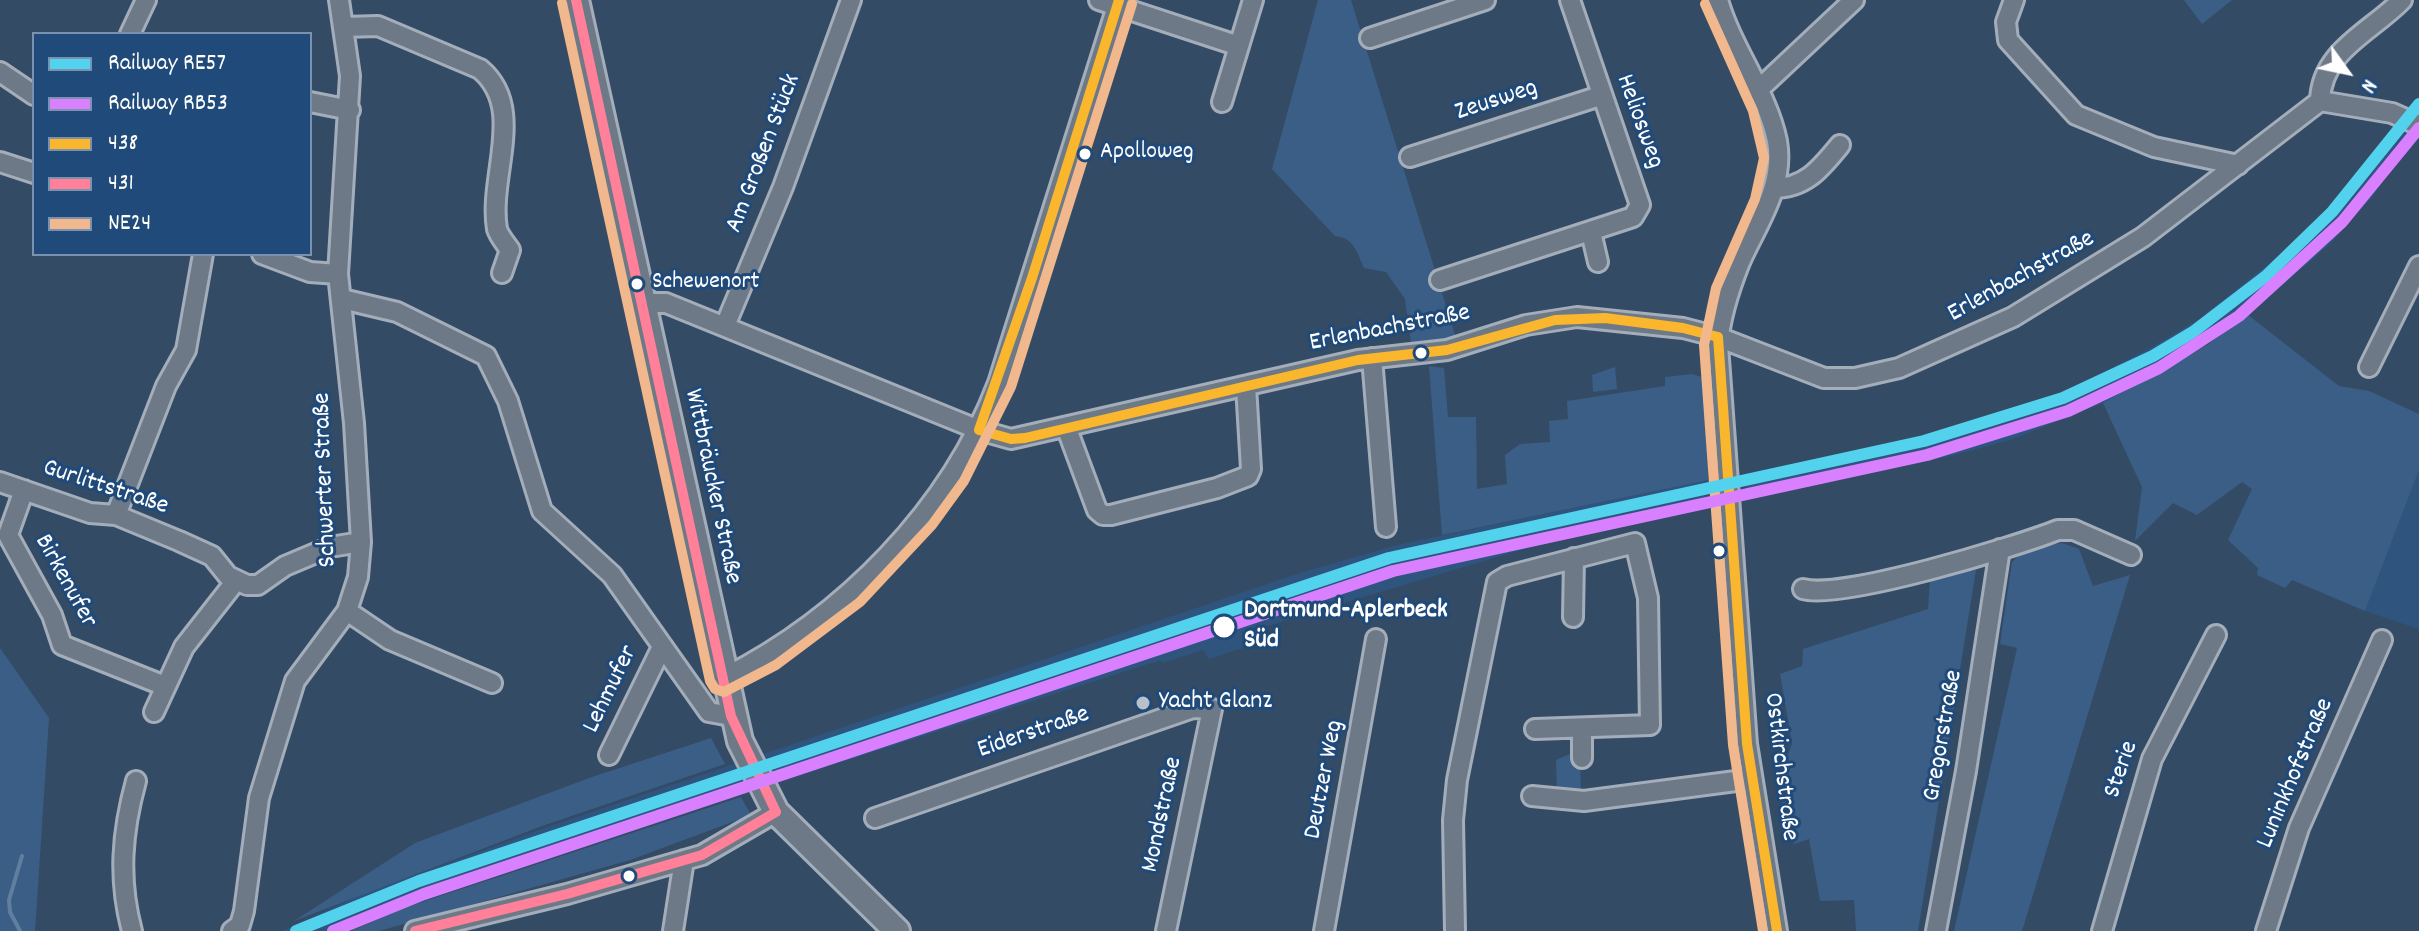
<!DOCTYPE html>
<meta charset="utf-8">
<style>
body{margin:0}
#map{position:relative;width:2419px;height:931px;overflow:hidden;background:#344b65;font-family:Dekko,sans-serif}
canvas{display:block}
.legend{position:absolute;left:32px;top:32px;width:280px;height:224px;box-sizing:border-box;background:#1f4a7a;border:2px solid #7992af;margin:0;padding:10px 14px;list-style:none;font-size:24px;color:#fff}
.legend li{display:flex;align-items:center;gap:16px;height:40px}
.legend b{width:40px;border:2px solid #7992af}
.north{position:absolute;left:2307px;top:32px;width:80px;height:80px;-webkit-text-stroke:6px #1f4a7a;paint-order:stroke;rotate:123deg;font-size:22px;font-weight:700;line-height:32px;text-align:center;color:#fff}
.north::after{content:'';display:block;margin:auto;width:28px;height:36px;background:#fff;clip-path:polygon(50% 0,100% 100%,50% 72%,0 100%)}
</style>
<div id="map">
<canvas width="2419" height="931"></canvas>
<ul class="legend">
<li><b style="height:10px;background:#53d2ee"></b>Railway RE57</li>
<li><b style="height:10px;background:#d880ff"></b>Railway RB53</li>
<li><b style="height:10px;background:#fab62d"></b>438</li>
<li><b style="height:10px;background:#ff8098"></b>431</li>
<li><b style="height:10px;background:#f1b78d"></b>NE24</li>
</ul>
<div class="north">N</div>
</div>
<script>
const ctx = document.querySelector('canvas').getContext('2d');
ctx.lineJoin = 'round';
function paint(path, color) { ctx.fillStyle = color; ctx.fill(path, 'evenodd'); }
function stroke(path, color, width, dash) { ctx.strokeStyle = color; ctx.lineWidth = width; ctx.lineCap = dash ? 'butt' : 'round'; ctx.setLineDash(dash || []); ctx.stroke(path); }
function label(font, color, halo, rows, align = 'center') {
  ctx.font = font + ' Dekko,sans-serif'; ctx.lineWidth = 6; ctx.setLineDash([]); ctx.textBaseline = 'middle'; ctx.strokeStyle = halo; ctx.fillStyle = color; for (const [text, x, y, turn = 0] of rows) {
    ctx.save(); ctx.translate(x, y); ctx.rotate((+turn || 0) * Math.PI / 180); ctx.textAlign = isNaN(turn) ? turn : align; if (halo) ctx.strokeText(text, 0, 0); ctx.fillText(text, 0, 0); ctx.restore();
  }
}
paint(new Path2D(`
 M 2396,125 L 2413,138 L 2372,197 L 2329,245 L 2248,315 L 2163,372 L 2103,403 L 2013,439 L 1955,455 L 1748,495 L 1744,474 L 1915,438 L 2003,415 L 2058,395 L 2149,349 L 2199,319 L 2286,250 L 2346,189 Z
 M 2419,470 L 2419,629 L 2365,611 Z
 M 1711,479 L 1703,504 L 1557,539 L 1250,631 L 1254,644 L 1209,659 L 1203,650 L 1162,663 L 1161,660 L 406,901 L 331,931 L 282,931 L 363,894 L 553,825 L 1300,573 L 1397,545 Z`), '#2f557f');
paint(new Path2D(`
 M 1318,0 L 1351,0 L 1456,338 L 1411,343 L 1405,299 L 1386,272 L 1364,268 C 1357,252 1354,238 1335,236 L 1272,169 Z
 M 2184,0 L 2232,0 L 2202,24 Z
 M 2248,315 L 2339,386 L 2369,391 L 2419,414 L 2419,470 L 2365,611 L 2292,580 L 2285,588 L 2257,575 L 2258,568 L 2228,540 L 2252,489 L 2242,482 L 2197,515 L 2173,503 L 2135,541 L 2142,487 L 2103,403 L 2207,345 Z
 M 1429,366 L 1444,368 L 1448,417 L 1476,417 L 1477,489 L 1507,484 L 1505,455 L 1520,444 L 1550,442 L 1549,421 L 1568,419 L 1567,401 L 1665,386 L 1665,377 L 1692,374 L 1708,379 L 1708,480 L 1442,535 Z
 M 1615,367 L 1617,389 L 1593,392 L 1592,375 Z
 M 2062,543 L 2079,549 L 2093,586 L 2130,575 L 2022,931 L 1954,931 L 2017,648 L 2000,644 L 2012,562 L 2026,549 Z
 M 1976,570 L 1918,931 L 1856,931 L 1854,900 L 1820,901 L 1809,839 L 1794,844 L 1777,785 L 1792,744 L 1780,674 L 1802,666 L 1803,649 L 1928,609 L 1930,579 Z
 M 0,648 L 49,718 L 35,931 L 0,931 Z
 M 711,738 L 725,764 L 542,826 L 294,921 L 415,843 L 592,777 Z
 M 1570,754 L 1580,758 L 1581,795 L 1557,794 L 1556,760 Z
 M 741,797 L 751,815 L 630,860 L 379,931 L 351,931 L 407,907 Z`), '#3b5e86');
stroke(new Path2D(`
 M 20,931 L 10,912 L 9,900 L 22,856`), '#617e9e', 4);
const minor = new Path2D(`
 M 1099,0 L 1239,46
 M 1718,0 C 1732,49 1767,92 1777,141 C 1785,186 1757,224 1740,262 C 1730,287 1720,318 1718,345 L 1747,744 L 1777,931
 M 2014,0 L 2006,22 L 2008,40 L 2076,115 L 2154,147 L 2238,165
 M 344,27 L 378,26 L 480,69 C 527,108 488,176 497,229 C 499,236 506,244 510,250 L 502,273
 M 130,34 L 146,0
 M 1370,38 L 1485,0
 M 0,72 L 34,95
 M 1757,91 L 1854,0
 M 2320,101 C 2321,51 2371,32 2402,0
 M 310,102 L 350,110
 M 1222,102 L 1253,0
 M 1410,157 L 1600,96
 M 0,162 L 34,173
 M 1774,188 C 1806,188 1821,168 1840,145
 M 1591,232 L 1598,262
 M 262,254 L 310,272 L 338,274
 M 1440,280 L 1633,217 L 1640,205 L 1570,0
 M 342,299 L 397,312 L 486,356 L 508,401 L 542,511 L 612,575 L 709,712 L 731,716
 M 642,303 L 666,303 L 979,430 L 1011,439 L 1358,360 L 1447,350 L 1526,325 L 1577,317 L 1683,328 L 1718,337 L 1824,378 L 1855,378 L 1899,368 L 2013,317 L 2143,237 L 2320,101 L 2392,113 L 2419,125
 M 725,326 L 783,187 L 851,0
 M 1372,358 L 1386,527
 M 2369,367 L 2419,266
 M 1067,429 L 1097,510 L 1103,515 L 1111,515 L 1217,488 L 1248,476 L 1251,469 L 1246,386
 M 0,482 L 90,513 L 116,515 L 179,541 L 212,556 L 228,576 L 247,585 L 258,585 L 285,566 L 330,547 L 361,542
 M 24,490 L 8,535 L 52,615 L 62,645 L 165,686
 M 116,515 L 166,386 L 186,350 L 203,254
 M 1803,589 C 1841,600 2015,547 2058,530 L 2074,530 L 2131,555
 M 347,611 L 390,640 L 492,683
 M 1573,617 L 1574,558
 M 724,678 C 844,617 950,510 998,383 L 1119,0
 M 154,712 L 184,647 L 235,582
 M 1582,728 L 1582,758
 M 609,755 L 662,647
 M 1532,796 L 1584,801 L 1751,779
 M 875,818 L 1193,708 L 1212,709 L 1166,931
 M 132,931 C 118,879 122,832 136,781
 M 232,931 L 240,925 L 244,911 L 259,798 L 295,681 L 347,611 L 358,577 L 361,542 L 354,423 L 338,274 L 350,76 L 339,0
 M 415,931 L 567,894 L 702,855 L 776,812
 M 673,931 L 684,860
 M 1324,931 L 1376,639
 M 1455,931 L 1453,820 L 1457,780 L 1497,582 L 1507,576 L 1635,543 L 1648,598 L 1650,725 L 1535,729
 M 1936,931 L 1966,771 L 2000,549
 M 2102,931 L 2152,759 L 2216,635
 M 2266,931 L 2299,828 L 2382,640`);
const major = new Path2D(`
 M 576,0 L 740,741 L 776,812 L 897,931`);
stroke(minor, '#a4aeba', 24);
stroke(major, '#a4aeba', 30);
stroke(minor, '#6d7986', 18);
stroke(major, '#6d7986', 24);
stroke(new Path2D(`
 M 1718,337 L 1747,744 L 1777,931
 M 979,430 L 1011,439 L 1025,438 L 1358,360 L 1447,350 L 1555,320 L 1605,318 L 1683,328 L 1718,337
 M 979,430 L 1032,278 L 1119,0`), '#fab62d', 10);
stroke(new Path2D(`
 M 576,0 L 731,716 L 776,812
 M 415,931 L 567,894 L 702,855 L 776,812`), '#ff8098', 10);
stroke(new Path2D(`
 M 562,3 L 710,681 L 715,689 L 724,692 L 776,665 L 860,602 L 932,525 L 964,481 L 1011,387 L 1132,4
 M 1705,4 L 1753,111 L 1764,158 L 1755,199 L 1716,288 L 1704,345 L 1733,745 L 1763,931`), '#f1b78d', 10);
stroke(new Path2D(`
 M 296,931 L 419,881 L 1389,558 L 1924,441 L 2063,398 L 2153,356 L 2193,332 L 2266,276 L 2332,212 L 2419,104`), '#53d2ee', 12);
stroke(new Path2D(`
 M 333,931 L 424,894 L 1393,571 L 1927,455 L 2068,411 L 2159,368 L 2239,316 L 2342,222 L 2419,128`), '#d880ff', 12);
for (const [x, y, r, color] of [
 [1085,154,7,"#fff"],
 [637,284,7,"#fff"],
 [1421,353,7,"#fff"],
 [1719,551,7,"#fff"],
 [1224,627,12,"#fff"],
 [1143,703,8,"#b8c0c9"],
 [629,876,7,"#fff"]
]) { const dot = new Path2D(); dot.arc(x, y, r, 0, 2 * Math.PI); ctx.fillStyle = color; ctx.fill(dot); stroke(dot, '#1f4a7a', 3); }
label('24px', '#fff', '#1f4a7a', [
 ["Apolloweg",1100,154],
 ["Schewenort",652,284]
], 'left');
label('26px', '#fff', '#1f4a7a', [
 ["Zeusweg",1497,102,-18],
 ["Heliosweg",1638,122,70],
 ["Am Großen Stück",765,154,-69],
 ["Erlenbachstraße",2022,278,-29],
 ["Erlenbachstraße",1390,330,-11],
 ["Schwerter Straße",327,480,-92],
 ["Wittbräucker Straße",711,487,78],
 ["Gurlittstraße",105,489,18],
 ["Birkenufer",64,582,61],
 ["Lehmufer",612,690,-64],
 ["Eiderstraße",1034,734,-19],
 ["Gregorstraße",1945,736,-80],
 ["Ostkirchstraße",1779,767,83],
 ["Sterie",2123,770,-71],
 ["Luninkhofstraße",2297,774,-67],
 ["Deutzer Weg",1326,780,-79],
 ["Mondstraße",1164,815,-78]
]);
label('bold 26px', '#fff', '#1f4a7a', [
 ["Dortmund-Aplerbeck",1244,612],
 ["Süd",1244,642]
], 'left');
label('26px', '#fff', '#1f4a7a', [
 ["Yacht Glanz",1159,703]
], 'left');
</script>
